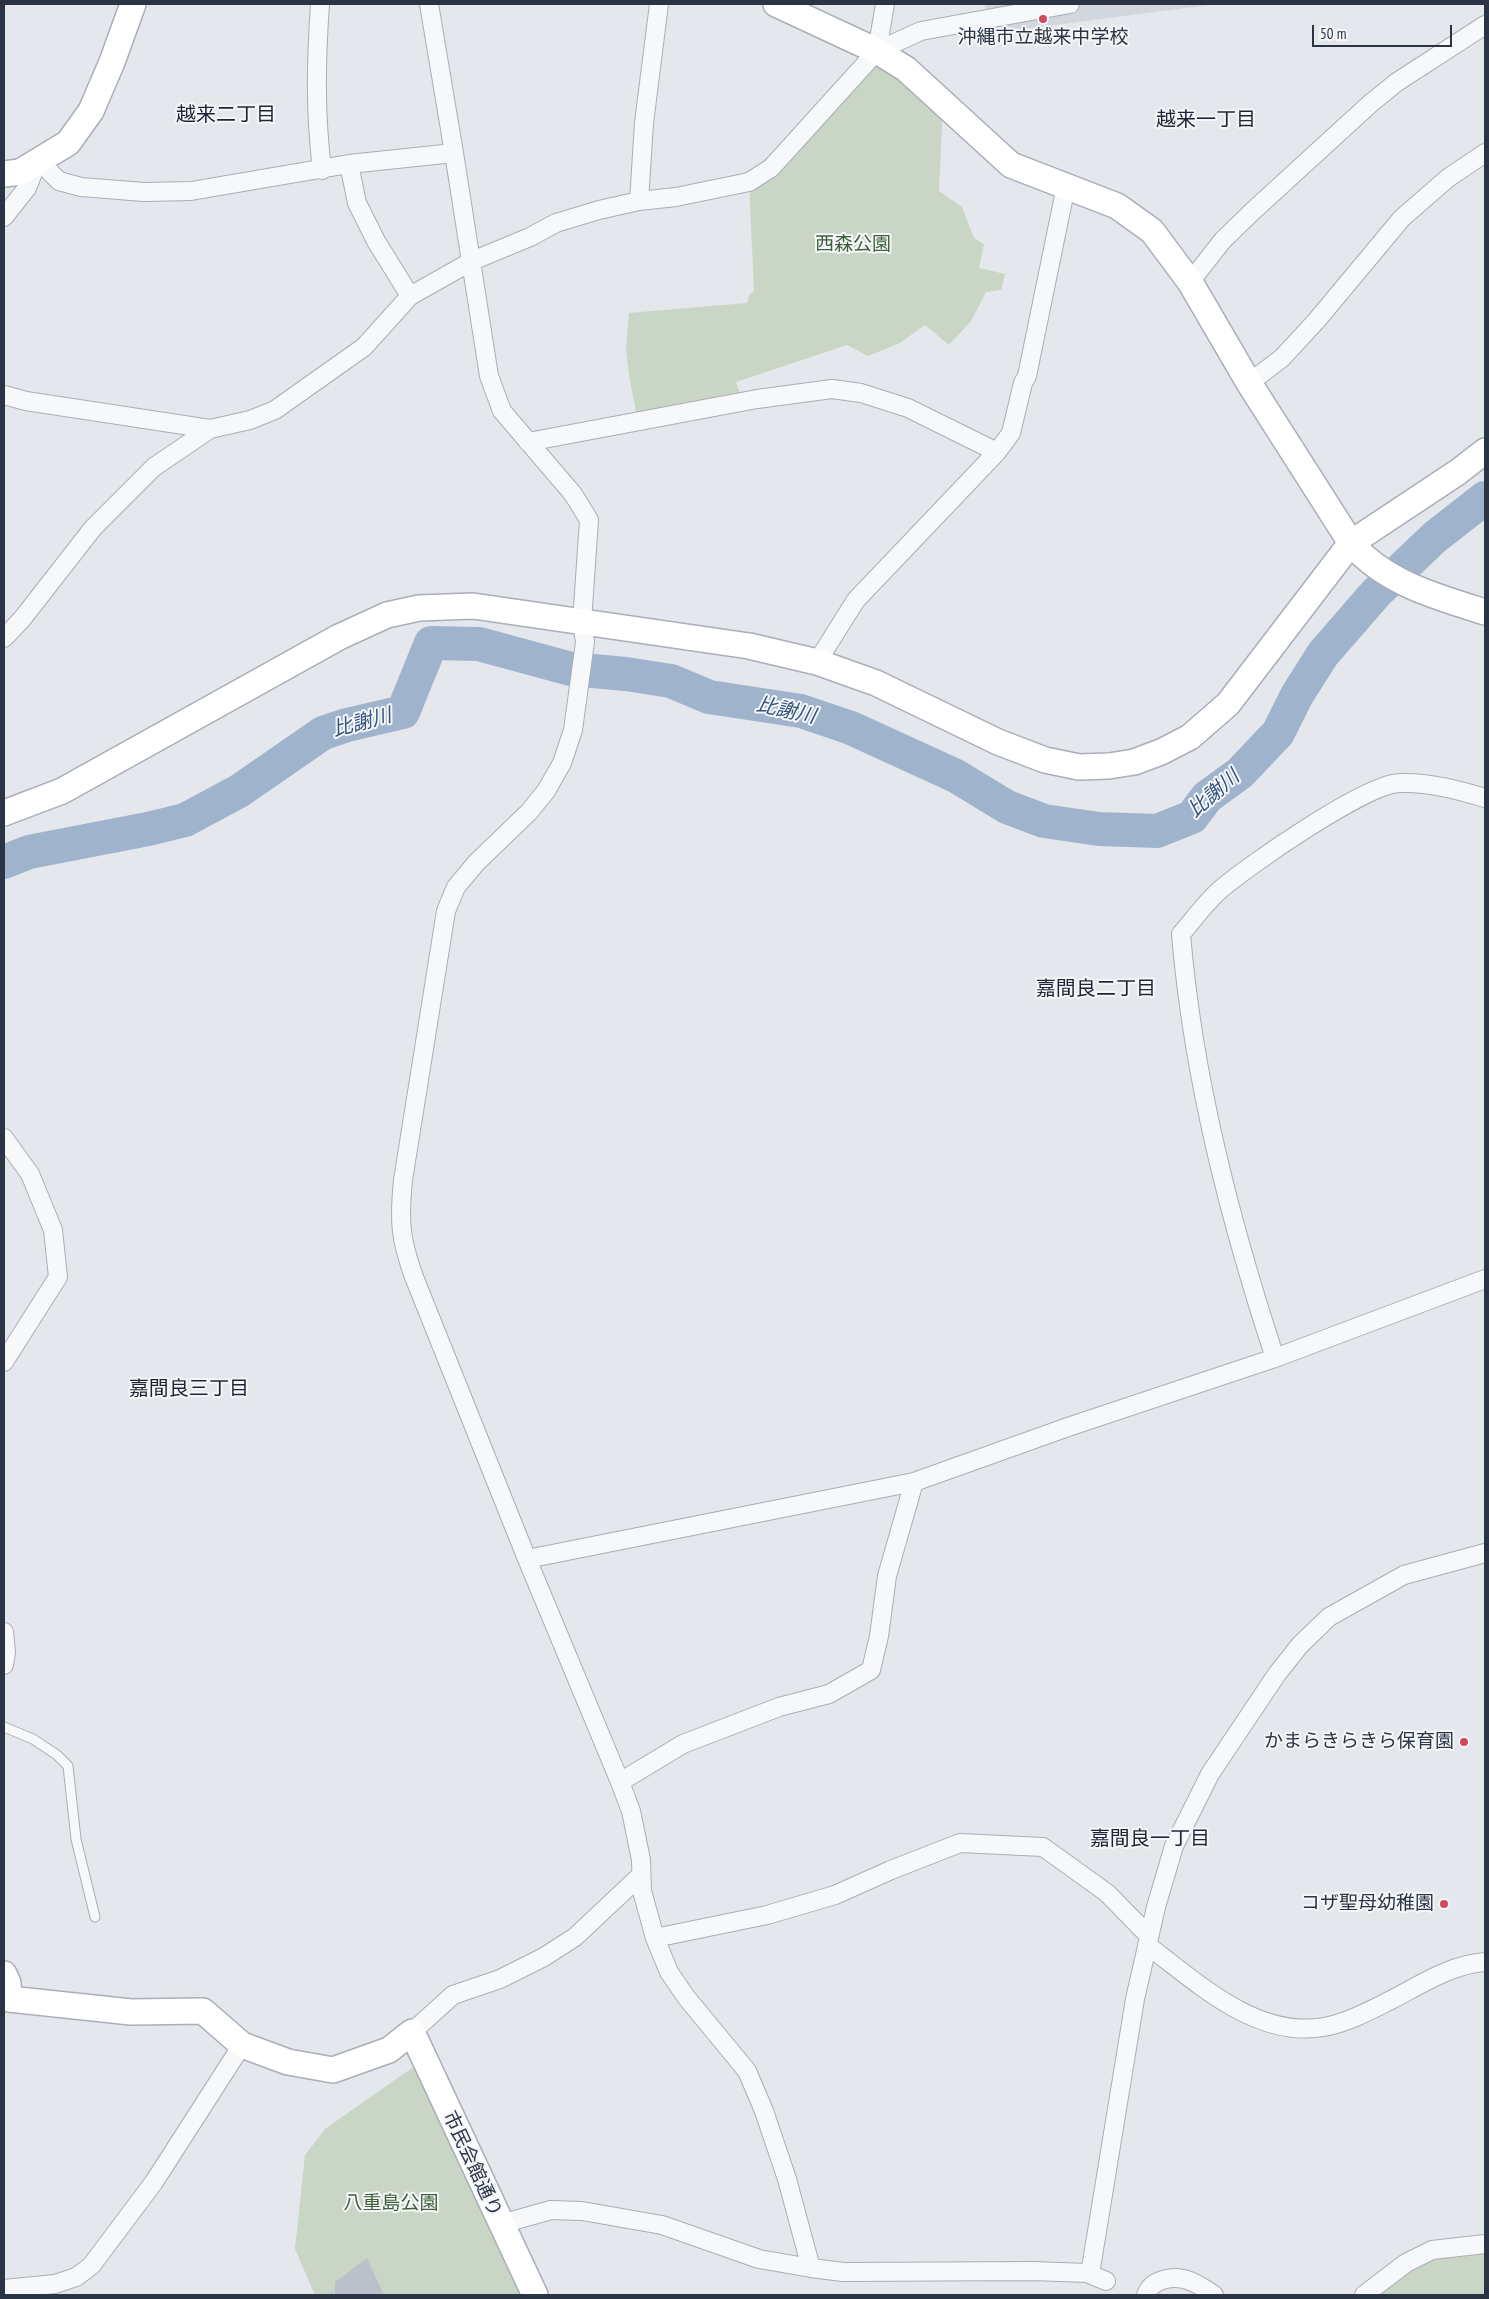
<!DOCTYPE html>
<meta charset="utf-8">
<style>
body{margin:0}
#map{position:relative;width:1489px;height:2299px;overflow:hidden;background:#e4e7ec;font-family:"PT Sans Narrow",sans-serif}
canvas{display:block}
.frame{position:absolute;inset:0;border:5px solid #2b3445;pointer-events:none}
.scale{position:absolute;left:1312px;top:25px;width:140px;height:22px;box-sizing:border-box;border:2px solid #2b3445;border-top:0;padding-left:6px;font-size:15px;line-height:18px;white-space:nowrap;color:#2b3445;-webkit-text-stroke:4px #f4f6f9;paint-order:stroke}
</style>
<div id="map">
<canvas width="1489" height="2299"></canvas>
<div class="frame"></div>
<div class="scale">50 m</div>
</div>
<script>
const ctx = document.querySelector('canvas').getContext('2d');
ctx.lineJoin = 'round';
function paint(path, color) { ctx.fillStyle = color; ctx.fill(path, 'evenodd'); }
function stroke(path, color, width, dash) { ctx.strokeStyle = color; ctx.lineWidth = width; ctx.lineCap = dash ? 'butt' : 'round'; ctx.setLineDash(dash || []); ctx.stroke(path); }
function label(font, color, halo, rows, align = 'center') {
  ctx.font = font + ' "PT Sans Narrow","Noto Sans JP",sans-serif'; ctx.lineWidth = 4; ctx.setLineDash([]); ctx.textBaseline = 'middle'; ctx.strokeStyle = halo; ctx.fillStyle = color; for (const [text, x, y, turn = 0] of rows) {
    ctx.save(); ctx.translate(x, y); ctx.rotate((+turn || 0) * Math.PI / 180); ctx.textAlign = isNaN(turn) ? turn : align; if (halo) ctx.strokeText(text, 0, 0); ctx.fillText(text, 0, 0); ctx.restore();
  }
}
paint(new Path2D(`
 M 985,4 L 1216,4 L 986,34 Z`), '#d2d6de');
paint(new Path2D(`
 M 877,51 L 943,103 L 939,191 L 962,207 L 974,238 L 984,244 L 979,268 L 1005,274 L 1001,290 L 986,292 L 971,321 L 949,345 L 925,325 L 900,343 L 868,356 L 847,345 L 736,382 L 743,402 L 638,422 L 629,375 L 626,348 L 629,313 L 747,303 L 750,294 L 754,291 L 749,182 Z
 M 429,2056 L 523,2295 L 315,2295 L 295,2249 L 305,2155 L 325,2129 Z
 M 1485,2246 L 1485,2295 L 1364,2295 L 1406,2263 Z`), '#c9d6c5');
stroke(new Path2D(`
 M 4,862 L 29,852 L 148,829 L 185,820 L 239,791 L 323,733 L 347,725 L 403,712 L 431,643 L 479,644 L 571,669 L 626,674 L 671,681 L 709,697 L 801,711 L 851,728 L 956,776 L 1007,807 L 1044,821 L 1099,829 L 1157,831 L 1192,817 L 1207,797 L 1240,773 L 1278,733 L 1297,695 L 1323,654 L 1376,593 L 1435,537 L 1485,498`), '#9fb4cc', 34);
paint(new Path2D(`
 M 367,2258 L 384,2295 L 335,2295 L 335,2282 Z`), '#bbc0ca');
const lane = new Path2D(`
 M 4,1727 L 33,1739 L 57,1755 L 68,1766 L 76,1839 L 95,1917`);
const street = new Path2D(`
 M 320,4 C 316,62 315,111 322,170
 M 429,4 L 454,153 L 489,376 L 502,411 L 573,494 L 589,520 L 582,622 L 585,642 L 573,730 L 562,763 L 546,791 L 529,812 L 477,862 L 456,887 L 446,911 L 403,1180 C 399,1221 400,1238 414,1277 L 527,1559 L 620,1782 L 631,1811 L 641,1860 L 642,1891 L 655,1938 L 669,1972 L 686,1997 L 747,2071 L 764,2111 L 787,2179 L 811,2268
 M 877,51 L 885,4
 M 349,164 L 357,203 L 376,241 L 410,296
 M 639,201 L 644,123 L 659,4
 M 4,217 L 27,188 L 38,160 L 59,181 L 81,187 L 144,192 L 191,191 L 349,164 L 454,153
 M 1190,282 L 1223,240 L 1254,210 L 1371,103 L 1397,82 L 1485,25
 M 1249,383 L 1282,358 L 1317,320 L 1402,218 L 1448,178 L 1485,153
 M 4,395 L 26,401 L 210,429
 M 528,442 L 757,399 L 832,389 L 861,393 L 908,408 L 997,452
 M 4,638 L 22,619 L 93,528 L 154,467 L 210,429 L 250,420 L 275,410 L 364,347 L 410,296 L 472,261 L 530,237 L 556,223 L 599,210 L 639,201 L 676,197 L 749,182 L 771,168 L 877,51 L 921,31 L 1070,4
 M 817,662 L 856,600 L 997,452 L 1011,433 L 1023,383 L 1027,376 L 1066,186
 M 4,1138 L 30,1174 L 53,1230 L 58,1277 L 4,1362
 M 1275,1358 C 1230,1221 1193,1078 1181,934 C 1194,919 1206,902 1221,889 C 1249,865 1367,783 1400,783 C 1429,782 1458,790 1485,798
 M 527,1559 L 914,1482 L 1068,1427 L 1275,1358 L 1485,1279
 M 4,1632 L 6,1652 L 4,1665
 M 620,1782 L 683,1744 L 779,1707 L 829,1694 L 871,1670 L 879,1636 L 887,1576 L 914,1482
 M 655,1938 L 767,1915 L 835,1895 L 891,1870 L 960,1843 L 1043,1847 L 1107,1893 L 1149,1936
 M 1147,1945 C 1198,1983 1256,2039 1324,2027 C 1347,2023 1371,2010 1391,2000 C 1420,1985 1452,1964 1485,1962
 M 412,2032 L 453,1995 L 500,1979 L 544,1957 L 575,1937 L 641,1875
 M 501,2224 L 551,2210 L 582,2211 L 662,2225 L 759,2259 L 811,2268 L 843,2272 L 1033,2271 L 1087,2273 L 1106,2281
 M 1090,2274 L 1135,1999 L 1156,1907 L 1174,1846 L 1210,1774 L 1277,1674 L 1300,1645 L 1329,1617 L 1404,1575 L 1485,1553
 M 4,2289 L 55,2284 L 76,2277 L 91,2266 L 154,2182 L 242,2045
 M 1146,2295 C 1152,2278 1175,2275 1190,2281 C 1198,2284 1207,2290 1214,2295
 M 1364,2295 L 1406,2263 L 1432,2250 L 1485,2244`);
const secondary = new Path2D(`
 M 776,4 L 877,51 L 906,69 L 1011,165 L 1117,206 L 1152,231 L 1190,282 L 1249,383 L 1351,543 C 1385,583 1437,597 1485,612
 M 4,174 L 20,172 L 68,143 L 91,111 L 112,62 L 133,4
 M 4,813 L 62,791 L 339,637 L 387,615 L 419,608 L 473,606 L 749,646 L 817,662 L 876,683 L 998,742 L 1045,760 L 1079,767 L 1109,766 L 1134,762 L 1161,752 L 1190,737 L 1228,704 L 1351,543 L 1458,472 L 1485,451
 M 4,1974 L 8,1983 L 9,1999 L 131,2012 L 203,2011 L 242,2045 L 288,2062 L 333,2070 L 389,2050 L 412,2032 L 535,2295`);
stroke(lane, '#a9aeb7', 11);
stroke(street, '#a9aeb7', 20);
stroke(secondary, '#a9aeb7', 28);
stroke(new Path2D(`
 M 332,2295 L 332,2292`), '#c2c5cb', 3, [4, 4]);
stroke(lane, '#f7f8fa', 9);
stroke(street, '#f7f8fa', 18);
stroke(secondary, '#fff', 25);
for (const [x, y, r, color] of [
 [1043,19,5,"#d1495b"],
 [1464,1742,5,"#d1495b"],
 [1444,1904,5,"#d1495b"]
]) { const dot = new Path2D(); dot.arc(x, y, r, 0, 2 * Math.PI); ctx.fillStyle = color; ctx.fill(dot); stroke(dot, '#f4f6f9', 2); }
label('19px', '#2b3445', '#f4f6f9', [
 ["沖縄市立越来中学校",1043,38,"center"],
 ["かまらきらきら保育園",1454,1742],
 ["コザ聖母幼稚園",1434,1904]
], 'right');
label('19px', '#3f6138', '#f4f6f9', [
 ["西森公園",853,245],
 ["八重島公園",391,2204]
]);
label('19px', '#2b3445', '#f4f6f9', [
 ["市民会館通り",472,2164,65]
]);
label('20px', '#1d2536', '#f4f6f9', [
 ["越来二丁目",226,115],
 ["越来一丁目",1206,120],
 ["嘉間良二丁目",1096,989],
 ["嘉間良三丁目",189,1389],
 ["嘉間良一丁目",1150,1839]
]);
label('italic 20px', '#34527a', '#f4f6f9', [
 ["比謝川",786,711,12],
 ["比謝川",362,723,-15],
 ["比謝川",1214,794,-41]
]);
</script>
